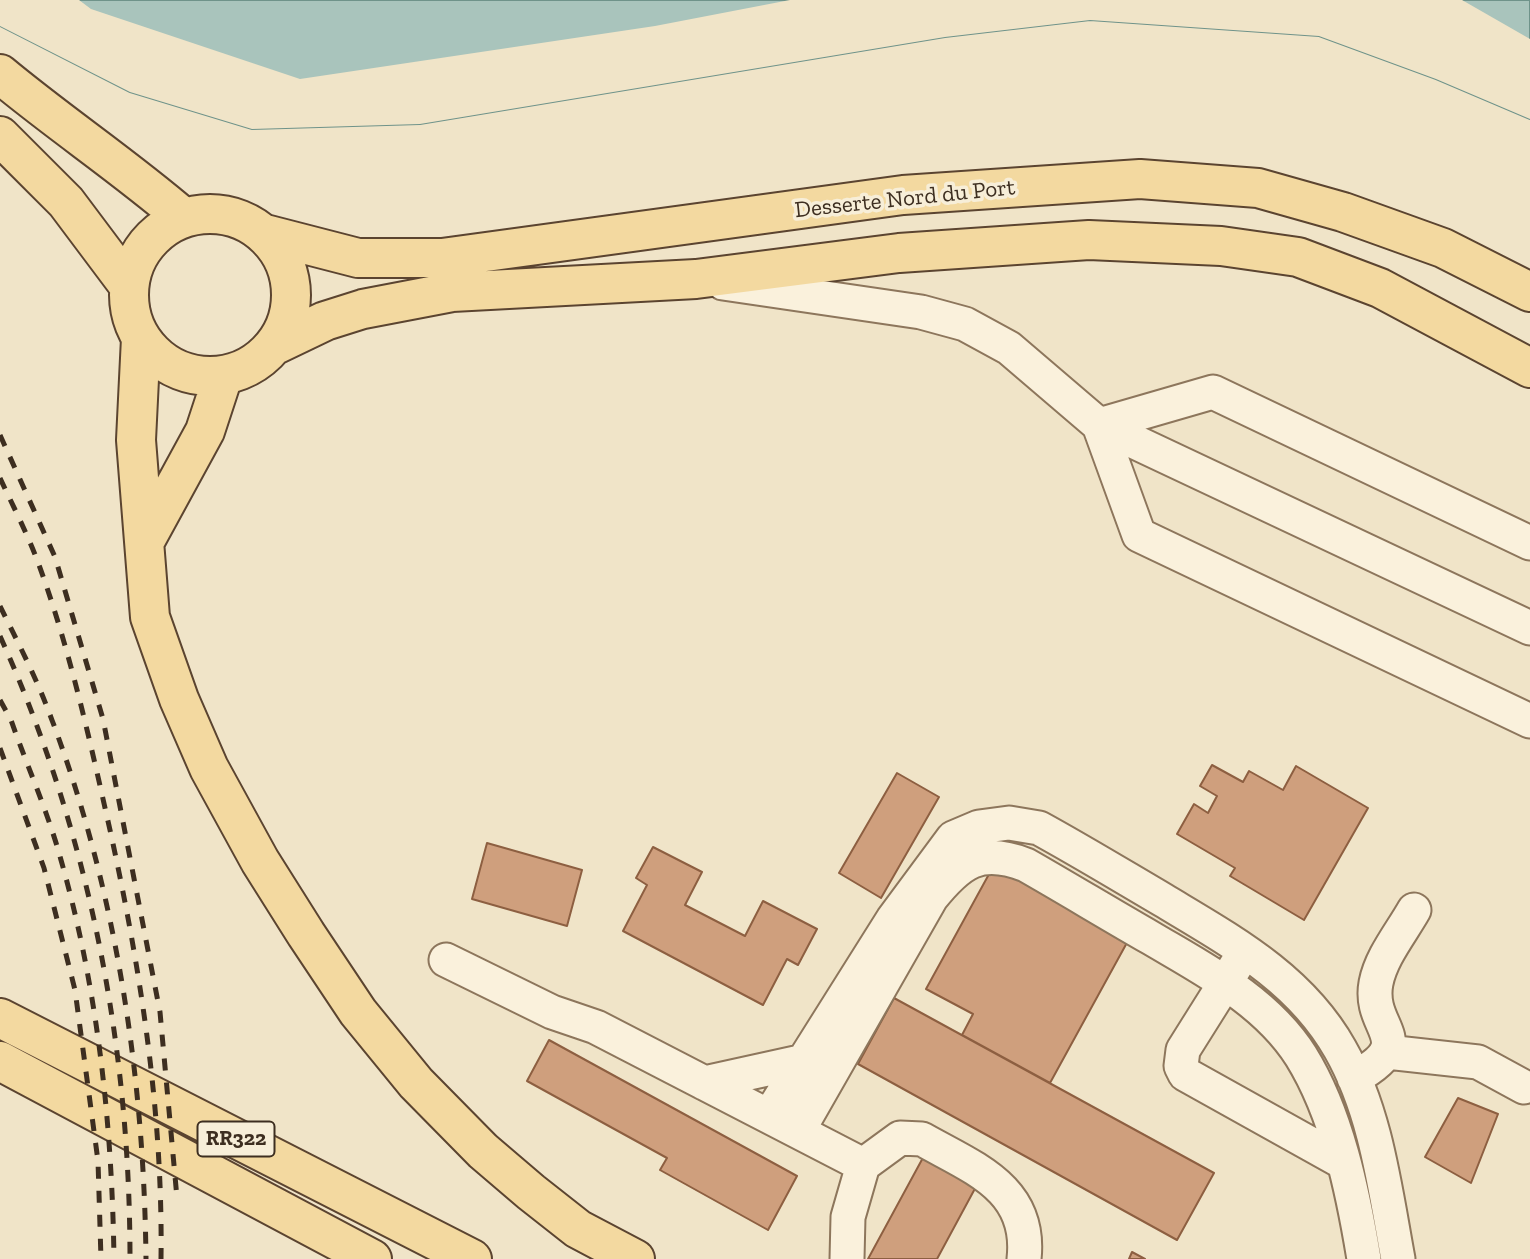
<!DOCTYPE html>
<style>
body{margin:0}
canvas{display:block;background:#f0e4c8}
</style>
<canvas width="1530" height="1259"></canvas>
<script>
const ctx = document.querySelector('canvas').getContext('2d');
ctx.lineJoin = 'round';
function paint(path, color) { ctx.fillStyle = color; ctx.fill(path, 'evenodd'); }
function stroke(path, color, width, dash) { ctx.strokeStyle = color; ctx.lineWidth = width; ctx.lineCap = dash ? 'butt' : 'round'; ctx.setLineDash(dash || []); ctx.stroke(path); }
function label(font, color, halo, rows, align = 'center') {
  ctx.font = font + ' "Zilla Slab",serif'; ctx.lineWidth = 7; ctx.setLineDash([]); ctx.textBaseline = 'middle'; ctx.strokeStyle = halo; ctx.fillStyle = color; for (const [text, x, y, turn = 0] of rows) {
    ctx.save(); ctx.translate(x, y); ctx.rotate((+turn || 0) * Math.PI / 180); ctx.textAlign = isNaN(turn) ? turn : align; if (halo) ctx.strokeText(text, 0, 0); ctx.fillText(text, 0, 0); ctx.restore();
  }
}
const water = new Path2D(`
 M 0,0 L 1530,0 L 1530,119 L 1436,79 L 1319,36 L 1090,20 L 945,37 L 420,124 L 252,129 L 130,92 L 0,26 Z`);
paint(water, '#a9c4bc');
stroke(water, '#6f938a', 2);
paint(new Path2D(`
 M 0,0 L 79,0 L 91,9 L 300,79 L 655,26 L 790,0 L 1462,0 L 1530,39 L 1530,119 L 1436,79 L 1319,36 L 1090,20 L 945,37 L 420,124 L 252,129 L 130,92 L 0,26 Z`), '#f0e4c8');
const building = new Path2D(`
 M 1212,765 L 1243,782 L 1249,771 L 1283,790 L 1296,766 L 1368,808 L 1304,920 L 1230,876 L 1235,868 L 1177,834 L 1194,804 L 1208,813 L 1217,796 L 1200,786 Z
 M 897,773 L 939,797 L 881,898 L 839,873 Z
 M 487,843 L 582,870 L 567,926 L 472,899 Z
 M 653,847 L 702,872 L 685,905 L 745,936 L 763,901 L 817,929 L 798,965 L 787,959 L 763,1005 L 623,931 L 647,885 L 636,878 Z
 M 994,865 L 1129,939 L 1050,1083 L 962,1035 L 973,1014 L 926,989 Z
 M 894,998 L 1214,1173 L 1177,1240 L 858,1064 Z
 M 549,1040 L 797,1176 L 768,1230 L 660,1170 L 667,1158 L 527,1081 Z
 M 1458,1098 L 1498,1114 L 1471,1183 L 1425,1157 Z
 M 925,1154 L 978,1183 L 937,1259 L 868,1259 Z
 M 1132,1252 L 1145,1259 L 1129,1259 Z`);
paint(building, '#cf9f7d');
stroke(building, '#8d5f41', 2);
const minor = new Path2D(`
 M 723,283 L 921,312 L 965,324 L 1009,348 L 1099,425 L 1530,628
 M 1530,543 L 1213,392 L 1099,425 L 1139,535 L 1530,721
 M 446,960 L 552,1012 L 596,1027 L 863,1165
 M 1237,964 L 1183,1050 L 1181,1066 L 1185,1074 L 1341,1161
 M 1387,1052 L 1478,1062 L 1524,1087
 M 1354,1078 C 1422,1041 1367,1030 1376,983 C 1381,957 1401,933 1414,910
 M 704,1083 L 804,1061
 M 769,1116 L 893,919 L 953,838 L 979,827 L 1009,823 L 1039,828 C 1081,851 1122,876 1163,900 C 1231,941 1300,978 1340,1049 C 1376,1112 1385,1189 1398,1259
 M 798,1131 L 931,898 C 960,862 980,847 1026,865 C 1068,889 1109,914 1151,938 C 1205,970 1266,1001 1301,1056 C 1337,1114 1353,1192 1364,1259
 M 847,1259 L 848,1217 L 863,1165 L 900,1138 L 922,1139 C 973,1168 1032,1188 1024,1259`);
const major = new Path2D(`
 M 0,74 C 60,124 125,167 184,218
 M 0,136 L 66,202 L 129,286
 M129 295a81 81 0 1 1 162 0a81 81 0 1 1-162 0Z
 M 265,234 L 358,258 L 442,258 L 903,195 L 1140,179 L 1258,188 L 1343,212 L 1443,248 L 1530,292
 M 141,338 L 136,440 L 150,617 L 179,699 L 209,768 L 260,861 L 306,934 L 358,1012 L 416,1083 L 483,1151 L 531,1192 L 578,1229 L 635,1259
 M 275,345 L 325,321 L 363,309 L 452,292 L 696,279 L 899,253 L 1089,240 L 1221,246 L 1298,257 L 1380,288 L 1530,368
 M 145,541 L 205,431 L 223,376
 M 0,1018 L 472,1259
 M 0,1061 L 372,1259`);
stroke(minor, '#8d765c', 37);
stroke(major, '#5b4430', 42);
stroke(minor, '#faf1dc', 33);
stroke(major, '#f3d9a0', 38);
stroke(new Path2D(`
 M 0,435 L 55,557 L 103,719 L 160,1012 L 177,1198
 M 0,478 C 13,506 28,535 39,565 C 70,650 90,741 110,830 C 141,971 163,1114 161,1259
 M 0,606 C 16,639 34,673 47,707 C 115,882 144,1072 146,1259
 M 0,636 C 89,833 130,1043 130,1259
 M 0,700 L 11,720 C 27,766 48,812 61,860 C 98,990 112,1124 114,1259
 M 0,748 L 44,868 L 75,990 L 98,1161 L 101,1259`), '#3d2e20', 5, [12, 12]);
for (const [x, y, w] of [
 [236,1139,77]
]) { const box = new Path2D(); box.roundRect(x - w / 2, y - 17.5, w, 35, 5); ctx.fillStyle = '#f7eed8'; ctx.fill(box); stroke(box, '#3d2e20', 2); }
label('bold 21px', '#3d2e20', null, [
 ["RR322",236,1139]
]);
label('23px', '#3d2e20', '#f7eed8', [
 ["Desserte Nord du Port",905,199,-6]
]);
</script>
